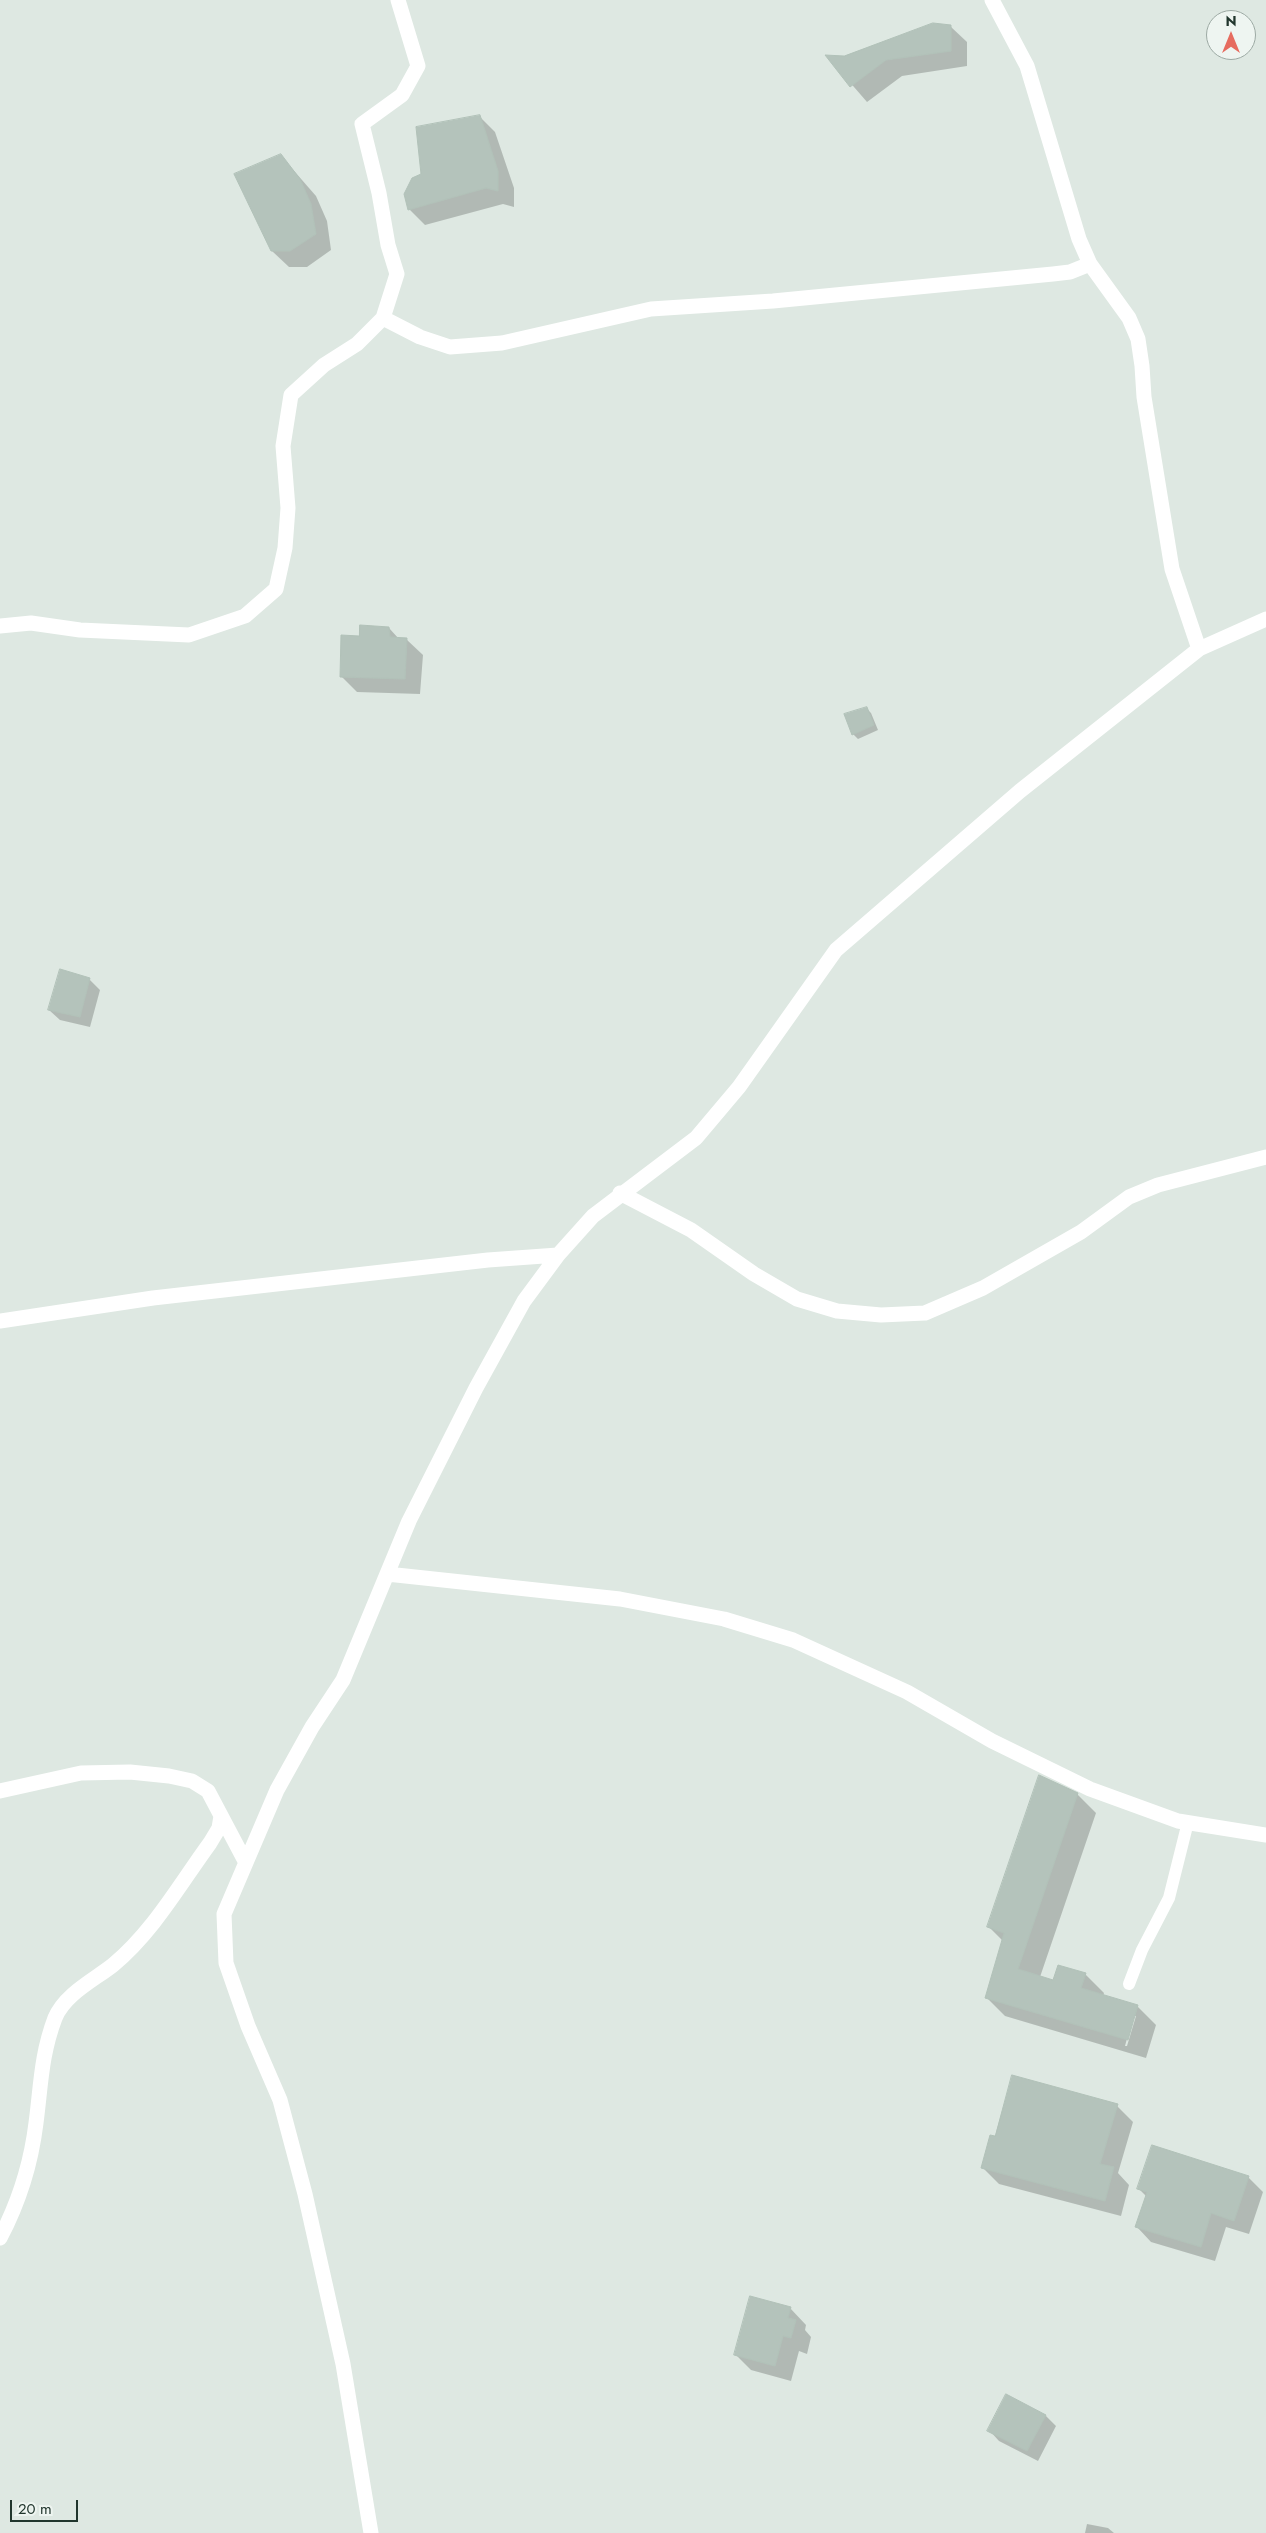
<!DOCTYPE html>
<style>
body{margin:0}
#map{position:relative;width:1266px;height:2533px;overflow:hidden;background:#dee8e2;font-family:Jost,sans-serif}
canvas{display:block}
.north{position:absolute;left:1206px;top:10px;width:50px;height:50px;box-sizing:border-box;background:#eef5f1;border:1px solid #9ca9a3;border-radius:50%;rotate:0deg;font-size:14px;font-weight:700;line-height:20px;text-align:center;color:#21362d}
.north::after{content:'';display:block;margin:auto;width:18px;height:22px;background:#e66c5f;clip-path:polygon(50% 0,100% 100%,50% 72%,0 100%)}
.scale{position:absolute;left:10px;top:2500px;width:68px;height:22px;box-sizing:border-box;border:2px solid #21362d;border-top:0;padding-left:6px;font-size:15px;line-height:18px;white-space:nowrap;color:#21362d;-webkit-text-stroke:4px #eef5f1;paint-order:stroke}
</style>
<div id="map">
<canvas width="1266" height="2533"></canvas>
<div class="north">N</div>
<div class="scale">20 m</div>
</div>
<script>
const ctx = document.querySelector('canvas').getContext('2d');
ctx.lineJoin = 'round';
function paint(path, color) { ctx.fillStyle = color; ctx.fill(path, 'evenodd'); }
function stroke(path, color, width, dash) { ctx.strokeStyle = color; ctx.lineWidth = width; ctx.lineCap = dash ? 'butt' : 'round'; ctx.setLineDash(dash || []); ctx.stroke(path); }
paint(new Path2D(`
 M 950,26 L 967,42 L 967,66 L 902,76 L 867,102 L 828,57 L 844,58 Z
 M 479,116 L 495,132 L 514,188 L 514,207 L 503,204 L 425,225 L 409,209 Z
 M 281,156 L 316,196 L 327,221 L 331,250 L 307,267 L 289,267 L 272,251 Z
 M 389,628 L 399,639 L 406,639 L 423,655 L 420,694 L 357,692 L 341,676 L 360,637 Z
 M 866,708 L 871,713 L 878,730 L 858,739 L 853,734 Z
 M 89,979 L 100,990 L 90,1027 L 60,1020 L 49,1010 Z
 M 1077,1794 L 1096,1813 L 1040,1977 L 1054,1981 L 1085,1974 L 1104,1993 L 1103,1996 L 1137,2006 L 1156,2025 L 1146,2058 L 1005,2016 L 986,1997 L 1003,1941 L 989,1927 ZM 1133,2016 L 1136,2016 L 1127,2046 L 1125,2046 Z
 M 1117,2106 L 1133,2122 L 1118,2173 L 1129,2185 L 1121,2216 L 999,2184 L 983,2168 L 996,2137 Z
 M 1248,2177 L 1263,2192 L 1249,2234 L 1226,2227 L 1215,2261 L 1151,2242 L 1137,2227 L 1147,2197 L 1139,2189 Z
 M 790,2308 L 806,2325 L 805,2330 L 811,2337 L 807,2354 L 799,2351 L 791,2381 L 751,2370 L 735,2354 Z
 M 1007,2396 L 1046,2416 L 1056,2426 L 1038,2461 L 999,2441 L 989,2430 Z
 M 1087,2524 L 1108,2528 L 1114,2533 L 1085,2533 Z`), '#0003');
const building = new Path2D(`
 M 933,23 L 951,25 L 951,51 L 886,60 L 850,87 L 825,55 L 844,56 Z
 M 480,115 L 498,171 L 498,191 L 486,188 L 408,210 L 404,194 L 412,178 L 421,174 L 416,127 Z
 M 281,154 L 300,179 L 311,204 L 316,234 L 290,251 L 271,251 L 234,174 Z
 M 360,625 L 389,627 L 390,637 L 407,638 L 405,679 L 340,677 L 341,635 L 359,636 Z
 M 867,707 L 874,725 L 852,735 L 844,714 Z
 M 60,969 L 90,978 L 80,1017 L 48,1010 Z
 M 1039,1775 L 1078,1793 L 1018,1969 L 1053,1980 L 1058,1965 L 1086,1973 L 1081,1988 L 1138,2005 L 1128,2040 L 985,1998 L 1004,1933 L 987,1927 Z
 M 1012,2075 L 1118,2104 L 1100,2164 L 1114,2167 L 1105,2201 L 981,2168 L 990,2135 L 995,2136 Z
 M 1152,2145 L 1249,2176 L 1234,2221 L 1211,2213 L 1201,2247 L 1135,2227 L 1147,2192 L 1137,2189 Z
 M 750,2296 L 791,2307 L 788,2318 L 796,2320 L 791,2338 L 783,2336 L 775,2366 L 734,2355 Z
 M 1006,2394 L 1046,2415 L 1027,2451 L 987,2431 Z`);
paint(building, '#b4c3bb');
stroke(building, '#b1c1b8', 1);
stroke(new Path2D(`
 M 1129,1984 L 1142,1950 L 1169,1898 L 1188,1822`), '#fff', 12);
stroke(new Path2D(`
 M 992,0 L 1027,66 L 1079,239 L 1090,264 L 1129,318 L 1138,339 L 1142,366 L 1144,397 L 1172,569 L 1199,649
 M 383,318 L 420,337 L 450,347 L 502,343 L 651,309 L 773,301 L 1053,274 L 1070,272 L 1090,264
 M 0,626 L 31,623 L 80,630 L 189,635 L 245,616 L 276,589 L 285,548 L 288,508 L 283,446 L 291,395 L 324,365 L 357,344 L 383,318 L 397,274 L 388,245 L 379,193 L 362,124 L 402,95 L 418,66 L 398,0
 M 620,1193 L 691,1230 L 754,1274 L 797,1299 L 837,1311 L 881,1315 L 925,1313 L 983,1288 L 1081,1232 L 1129,1197 L 1158,1185 L 1266,1157
 M 0,1321 L 153,1298 L 488,1260 L 558,1255
 M 387,1574 L 620,1599 L 724,1619 L 793,1640 L 907,1692 L 992,1741 L 1090,1789 L 1178,1821 L 1266,1835
 M 0,1791 L 81,1773 L 130,1772 L 169,1776 L 192,1781 L 208,1791 L 245,1861
 M 0,2238 C 19,2202 31,2164 36,2123 C 41,2085 41,2055 55,2018 C 65,1994 94,1980 113,1965 C 153,1932 180,1884 210,1843 L 219,1828 L 221,1816
 M 371,2533 L 343,2364 L 305,2194 L 280,2100 L 248,2026 L 226,1963 L 224,1914 L 277,1790 L 312,1727 L 343,1680 L 409,1521 L 476,1388 L 524,1301 L 558,1255 L 593,1216 L 696,1138 L 739,1087 L 836,950 L 1020,791 L 1199,649 L 1266,619`), '#fff', 15);
</script>
